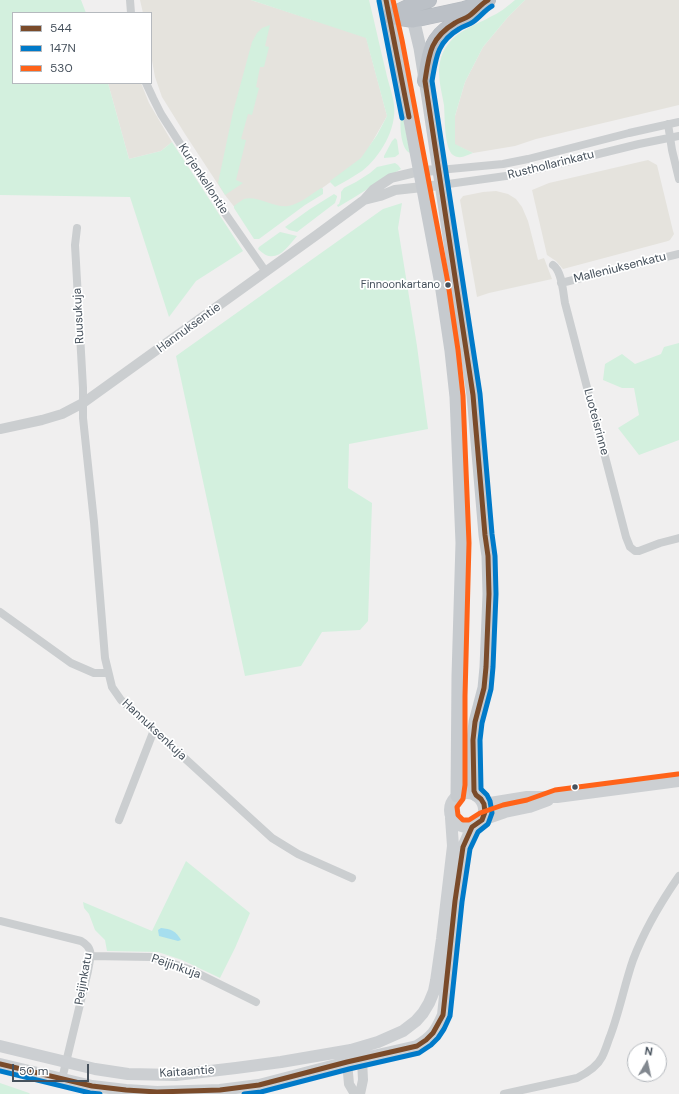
<!DOCTYPE html>
<style>
body{margin:0}
#map{position:relative;width:679px;height:1094px;overflow:hidden;background:#f0efef;font-family:"DM Sans",sans-serif}
canvas{display:block}
.legend{position:absolute;left:12px;top:12px;width:140px;height:72px;box-sizing:border-box;background:#fff;border:1px solid #b5b9be;margin:0;padding:5px 7px;list-style:none;font-size:12px;color:#46515c}
.legend li{display:flex;align-items:center;gap:8px;height:20px}
.legend b{width:20px;border:1px solid #b5b9be}
.north{position:absolute;left:627px;top:1042px;width:40px;height:40px;box-sizing:border-box;background:#fff;border:1px solid #b5b9be;border-radius:50%;rotate:9deg;font-size:11px;font-weight:700;line-height:16px;text-align:center;color:#46515c}
.north::after{content:'';display:block;margin:auto;width:14px;height:18px;background:#82888f;clip-path:polygon(50% 0,100% 100%,50% 72%,0 100%)}
.scale{position:absolute;left:12px;top:1064px;width:77px;height:18px;box-sizing:border-box;border:2px solid #46515c;border-top:0;padding-left:5px;font-size:12px;line-height:14px;white-space:nowrap;color:#46515c;-webkit-text-stroke:3px #fff;paint-order:stroke}
</style>
<div id="map">
<canvas width="679" height="1094"></canvas>
<ul class="legend">
<li><b style="height:5px;background:#7a4b2a"></b>544</li>
<li><b style="height:5px;background:#007ac9"></b>147N</li>
<li><b style="height:5px;background:#ff6319"></b>530</li>
</ul>
<div class="north">N</div>
<div class="scale">50 m</div>
</div>
<script>
const ctx = document.querySelector('canvas').getContext('2d');
ctx.lineJoin = 'round';
function paint(path, color) { ctx.fillStyle = color; ctx.fill(path, 'evenodd'); }
function stroke(path, color, width, dash) { ctx.strokeStyle = color; ctx.lineWidth = width; ctx.lineCap = dash ? 'butt' : 'round'; ctx.setLineDash(dash || []); ctx.stroke(path); }
function label(font, color, halo, rows, align = 'center') {
  ctx.font = font + ' "DM Sans",sans-serif'; ctx.lineWidth = 3.5; ctx.setLineDash([]); ctx.textBaseline = 'middle'; ctx.strokeStyle = halo; ctx.fillStyle = color; for (const [text, x, y, turn = 0] of rows) {
    ctx.save(); ctx.translate(x, y); ctx.rotate((+turn || 0) * Math.PI / 180); ctx.textAlign = isNaN(turn) ? turn : align; if (halo) ctx.strokeText(text, 0, 0); ctx.fillText(text, 0, 0); ctx.restore();
  }
}
paint(new Path2D(`
 M 140,0 L 251,0 L 366,37 L 387,116 L 367,151 L 359,161 L 257,236 L 225,195 L 185,134 L 162,97 L 155,77 L 151,55 L 151,13 L 143,13 Z
 M 525,0 L 679,0 L 679,105 L 536,139 L 515,146 L 473,153 L 455,145 L 455,116 L 465,82 L 483,47 L 508,17 Z
 M 108,83 L 141,83 L 149,103 L 172,142 L 161,151 L 129,159 Z
 M 648,160 L 657,165 L 673,231 L 674,234 L 670,240 L 668,241 L 563,269 L 556,261 L 547,255 L 532,190 L 549,183 Z
 M 496,191 L 508,194 L 516,199 L 522,207 L 528,221 L 538,260 L 544,258 L 552,279 L 489,293 L 477,297 L 460,200 L 463,196 L 483,192 Z`), '#e5e3dd');
paint(new Path2D(`
 M 0,0 L 81,0 L 86,13 L 13,13 L 13,83 L 108,83 L 129,159 L 161,151 L 172,142 L 243,251 L 196,281 L 169,317 L 130,197 L 0,195 Z
 M 251,0 L 369,0 C 375,24 380,48 386,72 C 388,82 393,95 394,105 C 397,129 380,157 362,171 C 353,177 344,182 335,187 L 330,182 L 330,181 L 361,158 L 377,135 L 387,116 L 366,38 Z
 M 515,0 L 525,0 L 508,17 L 483,47 L 465,82 L 455,116 L 455,144 L 473,153 C 467,155 460,160 453,155 C 444,148 445,117 444,105 C 442,94 439,83 439,72 C 439,62 442,51 449,43 C 459,30 476,25 490,17 C 499,13 507,7 515,0 Z
 M 270,25 L 265,46 L 269,47 L 264,67 L 260,67 L 256,87 L 259,88 L 252,115 L 248,114 L 241,139 L 246,140 L 236,180 L 243,183 L 225,195 L 218,183 L 233,112 L 252,42 L 257,33 L 262,28 Z
 M 402,111 L 410,153 C 400,149 399,121 402,111 Z
 M 395,138 L 397,140 L 399,154 L 395,157 L 384,158 L 384,156 L 392,141 Z
 M 395,163 L 398,165 L 401,169 C 379,181 359,195 338,207 L 337,205 L 339,204 L 341,198 L 341,192 L 344,188 L 356,182 L 370,173 L 377,167 Z
 M 321,188 L 322,188 L 323,189 L 323,194 L 305,205 L 259,239 L 254,239 L 234,208 L 234,206 C 237,204 240,201 244,199 C 257,195 274,208 288,206 C 300,204 310,195 321,188 Z
 M 334,194 L 337,196 L 337,197 L 335,203 L 297,232 L 289,230 L 285,227 L 310,209 Z
 M 402,203 L 398,228 L 417,346 L 428,429 L 349,444 L 348,488 L 372,503 L 368,621 L 360,630 L 322,632 L 301,666 L 245,676 L 176,356 L 383,209 Z
 M 280,232 L 297,236 C 285,250 275,266 258,249 L 259,247 Z
 M 679,343 L 679,440 L 639,455 L 618,428 L 639,415 L 634,388 L 622,388 L 603,380 L 605,364 L 622,354 L 635,364 L 661,354 L 664,347 Z
 M 186,861 L 250,913 L 235,948 L 220,978 L 182,960 L 158,952 L 107,951 L 105,940 L 95,930 L 89,914 L 84,908 L 83,902 L 152,931 Z
 M 0,1083 L 29,1093 L 30,1094 L 0,1094 Z`), '#d3f0de');
paint(new Path2D(`
 M 161,928 C 171,929 176,931 181,940 L 178,941 L 159,936 L 158,930 Z`), '#a6deee');
const motorway = new Path2D(`
 M 389,16 L 413,20 L 464,9 L 474,6
 M 389,16 L 410,6 L 429,0
 M 425,81 C 429,57 429,39 452,25 C 457,21 463,19 469,16 C 475,11 481,4 488,0`);
stroke(motorway, '#b4b9bf', 16);
stroke(new Path2D(`
 M 130,0 L 131,13
 M 146,83 L 153,98 L 161,114 L 220,206 L 266,272
 M 668,124 L 672,150 L 679,179
 M 439,170 L 503,164 L 528,159 L 629,133 L 679,122
 M 441,185 L 513,175 L 639,144 L 679,136
 M 77,228 L 75,245 L 83,388 L 83,418 L 94,522 L 105,658 L 112,687 L 121,700 L 272,838 L 298,854 L 352,878
 M 553,265 C 562,271 563,292 565,303 L 626,537 L 630,547 L 635,551 L 639,551 L 660,543 L 679,538
 M 561,283 L 679,254
 M 0,612 L 71,663 L 94,673 L 108,673
 M 119,820 L 154,730
 M 0,921 L 81,941 C 95,949 90,958 88,971 L 62,1079
 M 90,956 L 152,957 L 177,965 L 191,970 L 256,1002
 M 504,1094 L 577,1078 C 587,1073 597,1067 602,1057 C 605,1051 607,1045 609,1039 C 619,1014 624,986 633,960 C 644,931 661,902 679,876`), '#cbced0', 8);
stroke(new Path2D(`
 M 364,200 L 380,196 L 395,190 L 441,185
 M 0,429 L 42,420 L 62,414 L 83,403 L 318,234 L 364,200 L 373,190 L 391,178 L 420,171 L 439,170
 M 355,1094 L 349,1084 L 347,1062 L 351,1050 L 362,1059 L 363,1080 L 360,1094`), '#cbced0', 10);
stroke(new Path2D(`
 M450 810a17 17 0 1 1 34 0a17 17 0 1 1-34 0Z
 M 484,804 L 527,797 L 557,797 L 679,781
 M 482,820 L 505,812 L 529,807 L 548,800
 M 0,1046 L 95,1069 L 128,1074 L 176,1075 L 236,1068 L 281,1062 L 351,1050 L 378,1042 L 403,1031 L 416,1021 L 423,1013 L 429,1003 L 434,991 L 436,981 L 442,939 L 453,846 L 451,818
 M 0,1064 L 92,1086 L 126,1090 L 157,1092 L 220,1090 L 259,1085 L 347,1062 L 417,1046 C 432,1037 436,1031 443,1015 L 455,901 L 463,847 L 472,827`), '#cccfd2', 12);
stroke(new Path2D(`
 M 386,0 L 395,41 L 441,284 L 451,351 L 456,397 L 462,543 L 458,676 L 457,796
 M 411,10 L 420,48 L 428,98 L 473,395 L 485,535 L 488,556 L 489,594 L 486,667 L 484,688 L 475,722 L 473,740 L 473,784 L 476,795`), '#c6cace', 13);
stroke(motorway, '#bbc0c6', 15);
stroke(new Path2D(`
 M 386,0 L 409,117
 M 0,1064 L 92,1086 L 126,1090 L 157,1092 L 220,1090 L 259,1085 L 347,1062 L 417,1046 L 426,1040 L 433,1033 L 443,1015 L 455,901 L 463,847 L 472,827 L 482,820 L 485,812 L 484,804 L 481,799 L 476,795 L 474,791 L 473,740 L 475,722 L 484,688 L 486,667 L 489,594 L 488,556 L 485,535 L 473,395 L 425,81 C 429,54 430,38 455,23 C 459,20 465,19 469,16 C 476,11 481,4 488,0`), '#7a4b2a', 5);
stroke(new Path2D(`
 M 379,1 L 402,118
 M 0,1071 L 90,1093 L 100,1094
 M 244,1094 L 261,1092 L 349,1069 L 419,1053 L 431,1045 L 438,1038 L 444,1029 L 450,1016 L 462,902 L 470,849 L 478,832 L 488,824 L 492,813 L 490,801 L 487,795 L 481,789 L 480,740 L 482,723 L 491,689 L 493,667 L 496,594 L 495,556 L 492,534 L 480,394 L 432,81 C 436,58 437,42 459,29 C 463,26 469,25 473,22 C 480,17 485,10 492,6`), '#007ac9', 5);
stroke(new Path2D(`
 M 393,0 L 402,40 L 448,283 L 458,350 L 463,396 L 469,543 L 465,696 L 465,785 L 463,799 L 457,807 L 458,815 L 463,820 L 469,820 L 480,813 L 503,805 L 527,800 L 555,790 L 678,774`), '#ff6319', 5);
for (const [x, y, r, color] of [
 [448,285,3.5,"#46515c"],
 [575,787,3.5,"#46515c"]
]) { const dot = new Path2D(); dot.arc(x, y, r, 0, 2 * Math.PI); ctx.fillStyle = color; ctx.fill(dot); stroke(dot, '#fff', 1.5); }
label('11px', '#46515c', '#fff', [
 ["Finnoonkartano",440,285]
], 'right');
label('12px', '#46515c', '#fff', [
 ["Rusthollarinkatu",551,165,-14],
 ["Kurjenkellontie",203,179,57],
 ["Malleniuksenkatu",620,268,-14],
 ["Ruusukuja",79,316,-93],
 ["Hannuksentie",189,328,-36],
 ["Luoteisrinne",596,422,75],
 ["Hannuksenkuja",154,730,43],
 ["Peijinkuja",176,967,19],
 ["Peijinkatu",84,979,-80],
 ["Kaitaantie",187,1072,-4]
]);
</script>
